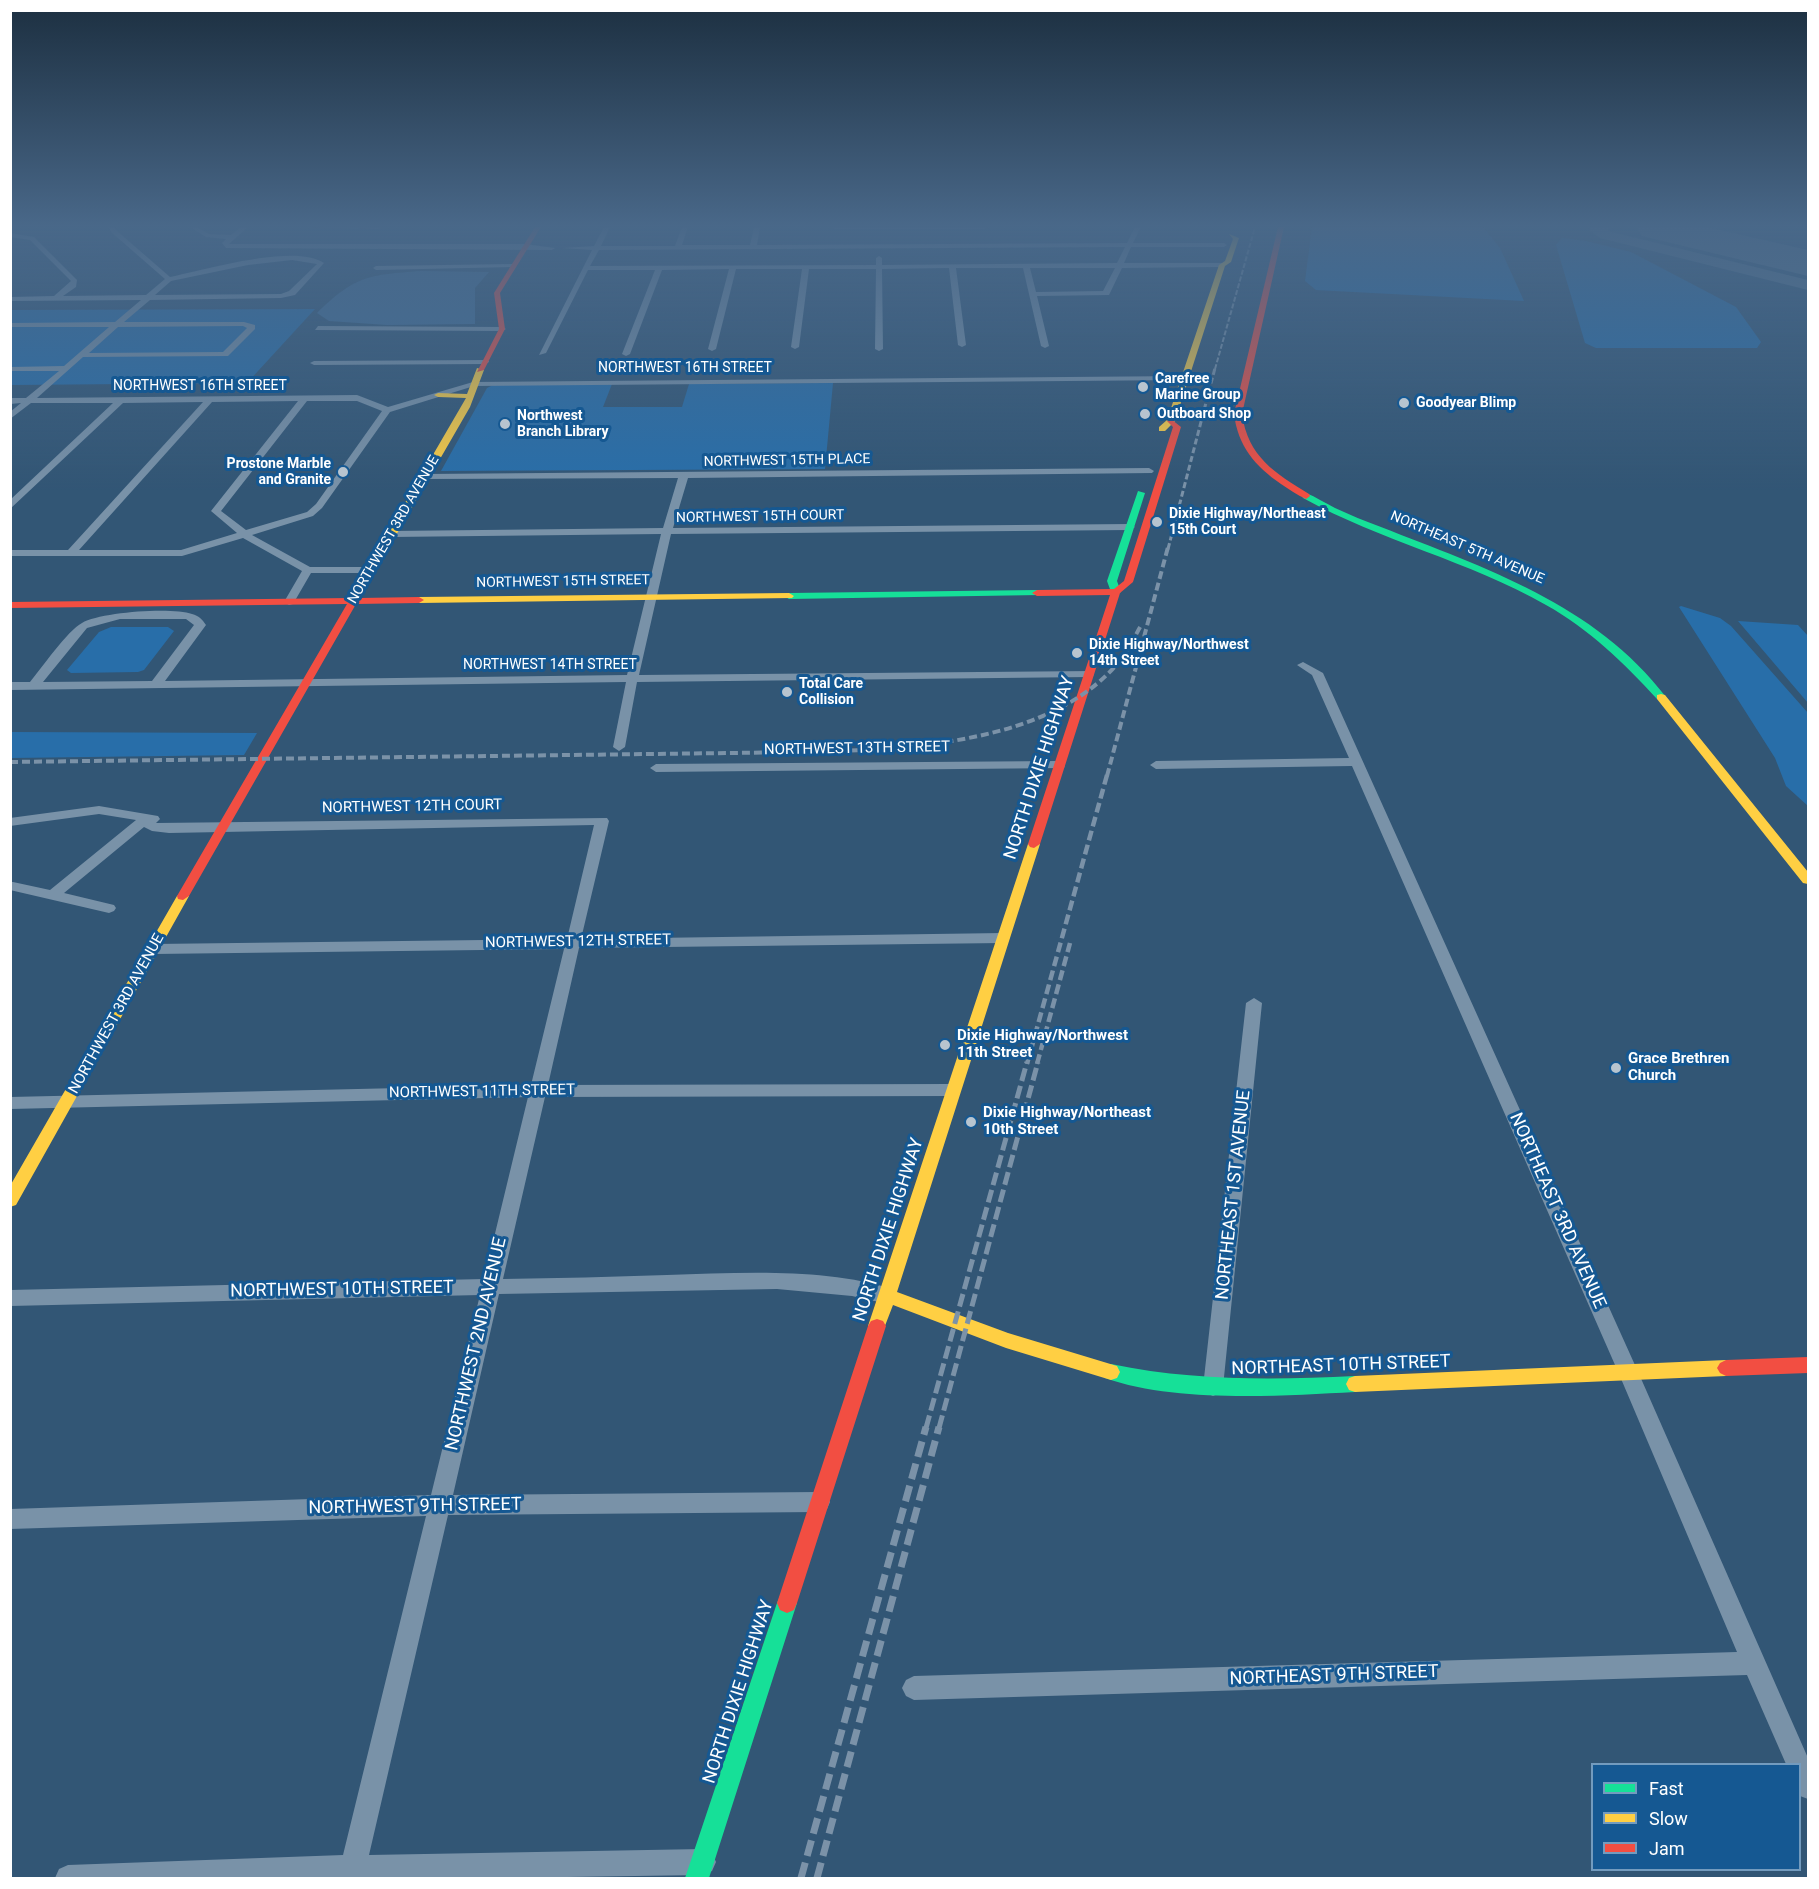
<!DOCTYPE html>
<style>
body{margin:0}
#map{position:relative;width:1819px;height:1889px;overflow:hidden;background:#325675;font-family:Roboto,sans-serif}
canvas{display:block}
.frame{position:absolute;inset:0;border:12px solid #fff;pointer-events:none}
.legend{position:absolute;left:1591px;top:1763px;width:210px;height:108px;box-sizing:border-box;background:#155892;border:2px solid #739bbe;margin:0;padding:8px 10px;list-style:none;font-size:18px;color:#fff}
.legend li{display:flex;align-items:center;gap:12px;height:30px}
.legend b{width:30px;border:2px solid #739bbe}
</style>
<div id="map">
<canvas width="1819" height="1889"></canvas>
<div class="frame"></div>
<ul class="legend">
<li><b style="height:8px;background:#16e098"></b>Fast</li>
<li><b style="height:8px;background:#ffcf43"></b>Slow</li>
<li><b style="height:8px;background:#f24e42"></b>Jam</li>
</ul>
</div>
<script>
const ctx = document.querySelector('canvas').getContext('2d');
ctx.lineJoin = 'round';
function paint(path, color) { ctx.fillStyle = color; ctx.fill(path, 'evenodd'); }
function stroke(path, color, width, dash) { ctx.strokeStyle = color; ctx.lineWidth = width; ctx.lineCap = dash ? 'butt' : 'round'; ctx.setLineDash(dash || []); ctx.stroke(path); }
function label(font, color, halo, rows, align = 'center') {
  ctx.font = font + ' Roboto,sans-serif'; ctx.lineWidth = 6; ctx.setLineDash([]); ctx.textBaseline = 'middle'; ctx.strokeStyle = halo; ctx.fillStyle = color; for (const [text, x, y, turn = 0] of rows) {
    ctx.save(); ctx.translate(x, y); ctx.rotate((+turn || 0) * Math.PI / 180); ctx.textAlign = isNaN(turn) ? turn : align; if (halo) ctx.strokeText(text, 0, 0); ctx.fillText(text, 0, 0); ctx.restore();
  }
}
paint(new Path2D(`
 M 1312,227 L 1483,227 L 1500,248 L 1524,301 L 1316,290 L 1305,281 Z
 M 1562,238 L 1586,241 L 1631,252 L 1736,307 L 1761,342 L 1757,348 L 1596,348 L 1585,343 L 1556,245 Z
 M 315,309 L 247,383 L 11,385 L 10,310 Z
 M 833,383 L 825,469 L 441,471 L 487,388 L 493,385 L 612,384 L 603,407 L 682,407 L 689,384 Z
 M 1681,606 L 1720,618 L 1731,626 L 1808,713 L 1808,806 L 1786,786 L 1775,758 L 1679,607 Z
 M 1738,621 L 1798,625 L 1808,636 L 1808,703 Z
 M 111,627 L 168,627 L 174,631 L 144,670 L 138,672 L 71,673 L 67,670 L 99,632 Z
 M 10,732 L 11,732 L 257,733 L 244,755 L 11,758 Z`), '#286ea9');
paint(new Path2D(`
 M 421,271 L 489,272 L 475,288 L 475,324 L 387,325 L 329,321 L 317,313 C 356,275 369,275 421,271 Z`), '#406e98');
paint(new Path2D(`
 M 1591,227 L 1610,227 L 1608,230 L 1612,232 L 1808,280 L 1808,290 L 1600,238 L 1589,230 Z`), '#56748e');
paint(new Path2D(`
 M 1636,227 L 1707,227 L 1808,250 L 1808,276 L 1642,236 Z`), '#56748e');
paint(new Path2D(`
 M 109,227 L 115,227 L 116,230 L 170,277 C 205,270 295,243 324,263 L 295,295 L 281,298 L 150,300 L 124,322 L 244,322 L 255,325 L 255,329 L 228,356 L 83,357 L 37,398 L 357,395 L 388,407 L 473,382 L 1186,376 L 1190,378 L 1186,380 L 474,386 L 390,412 L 322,508 L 313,516 L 252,535 L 310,567 L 370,567 L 375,570 L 370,573 L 311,573 L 293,604 L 289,605 L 284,602 L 302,571 L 243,538 L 182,556 L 10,556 L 10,550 L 68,550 L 203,402 L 123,403 L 10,509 L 10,500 L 113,403 L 31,403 L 10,419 L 10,412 L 21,403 L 10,404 L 10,398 L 26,398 L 59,371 L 10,371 L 10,367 L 64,366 L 109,327 L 10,327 L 10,323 L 115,322 L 141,300 L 10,301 L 10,297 L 54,296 L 71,281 L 30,240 L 10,237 L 10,233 L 34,237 L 77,280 L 76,287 L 63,296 L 146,295 L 165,279 L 111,232 ZM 292,260 L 317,264 L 289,291 L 281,294 L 155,295 L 171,281 L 248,265 ZM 243,326 L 247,328 L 223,352 L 89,353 L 118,327 ZM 298,401 L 211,511 L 237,533 L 181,550 L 79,550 L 212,402 ZM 307,401 L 357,401 L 382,411 L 316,504 L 307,512 L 246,530 L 221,511 Z
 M 190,227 L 197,227 L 209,234 L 231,235 L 241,227 L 248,227 L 229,244 L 525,244 L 555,248 L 552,250 L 226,248 L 222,243 L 226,239 L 206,237 Z
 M 310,227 L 382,227 L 379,229 Z
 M 604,227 L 610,227 L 601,246 L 675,246 L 682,227 L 688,227 L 682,245 L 750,245 L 754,227 L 760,227 L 757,245 L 1127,243 L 1135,227 L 1141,227 L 1133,243 L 1224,243 L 1227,245 L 1224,247 L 1131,247 L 1124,263 L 1222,263 L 1225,265 L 1222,267 L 1122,268 L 1109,295 L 1037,296 L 1049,346 L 1045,348 L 1041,346 L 1023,268 L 956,268 L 966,345 L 962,347 L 958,345 L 949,268 L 882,269 L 883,349 L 879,351 L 875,349 L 876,269 L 809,269 L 799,347 L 795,349 L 791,347 L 802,269 L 736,269 L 716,349 L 712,351 L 708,349 L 729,269 L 662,270 L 630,354 L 626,356 L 622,354 L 655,270 L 588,270 L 546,353 L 539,355 L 592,250 L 562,248 L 594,246 ZM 1125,247 L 1117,263 L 882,265 L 882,258 L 879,256 L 876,258 L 876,265 L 590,266 L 599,250 ZM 1030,268 L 1115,268 L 1103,291 L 1036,292 Z
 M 831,227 L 988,227 L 985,229 L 834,229 Z
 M 513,264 L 515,267 L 376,270 L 373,268 L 376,266 Z
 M 318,326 L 502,327 L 506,329 L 502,331 L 315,330 Z
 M 488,360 L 489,362 L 485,364 L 314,365 L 310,363 L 314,361 Z
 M 1149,468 L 1154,471 L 1152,473 L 688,478 L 673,528 L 1130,524 L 1135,527 L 1130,530 L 671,534 L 639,675 L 1094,671 L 1094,675 L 1090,677 L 637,682 L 625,747 L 619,751 L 613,747 L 626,682 L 10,690 L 10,682 L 30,682 C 41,669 68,630 82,623 C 100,612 172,607 192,614 C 199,616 202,619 206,625 L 165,681 L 627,675 L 661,534 L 391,537 L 386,534 L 391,531 L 663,528 L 678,478 L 422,479 L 420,477 L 425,474 ZM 120,619 L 186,619 L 194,625 L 152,681 L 43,682 L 87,628 Z
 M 1303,662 L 1323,673 L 1639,1374 L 1808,1758 L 1808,1799 L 1800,1796 L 1800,1764 L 1786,1764 L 1747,1675 L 914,1700 L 906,1696 L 902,1688 L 906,1680 L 914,1676 L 1737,1652 L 1619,1374 L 1352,766 L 1156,769 L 1150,765 L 1156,761 L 1349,758 L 1312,675 L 1297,665 Z
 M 1059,761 L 1064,762 L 1065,765 L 1064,768 L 656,772 L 650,768 L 656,764 Z
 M 99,806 L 158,816 L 160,819 L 156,823 L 607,818 L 609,821 L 581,939 L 1003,933 L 1010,938 L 1003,943 L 579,948 L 548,1085 L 953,1084 L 959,1086 L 961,1090 L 959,1094 L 953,1096 L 545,1097 L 503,1279 C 558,1278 612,1277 667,1275 C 739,1273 826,1267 895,1290 L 898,1296 L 895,1302 L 888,1304 L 852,1296 L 777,1289 L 499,1294 L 453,1495 L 819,1492 L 827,1495 L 830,1502 L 827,1509 L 819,1512 L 448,1515 L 369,1855 L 703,1849 L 712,1853 L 716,1862 L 712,1871 L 703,1875 L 500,1878 L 55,1878 L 59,1869 L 68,1865 L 343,1855 L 426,1516 L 10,1529 L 10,1509 L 431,1495 L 480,1295 L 10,1306 L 10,1290 L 484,1279 L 528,1097 L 10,1109 L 10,1097 L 531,1085 L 564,949 L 154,954 L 146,949 L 154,944 L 567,939 L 594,825 L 169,833 L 152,831 L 144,827 L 64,893 L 114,905 L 116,908 L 114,911 L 109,913 L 10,890 L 10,882 L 13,882 L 50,890 L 136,820 L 99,814 L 10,826 L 10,818 Z
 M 1254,998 L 1262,1003 L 1223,1387 L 1220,1393 L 1213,1396 L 1206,1393 L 1203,1387 L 1246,1003 Z`), '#7992a8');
paint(new Path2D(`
 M 1138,491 L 1145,493 L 1117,581 L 1121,592 L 1116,595 L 1111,592 L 1107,581 Z
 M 1306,493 C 1316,497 1325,503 1335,508 C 1350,515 1365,521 1381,527 C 1485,568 1595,604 1666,697 L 1661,700 L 1657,699 C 1624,663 1589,629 1546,605 C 1469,561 1381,541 1303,498 L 1302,496 Z
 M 1037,590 L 1040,591 L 1040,595 L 789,599 L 784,596 L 789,593 Z
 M 1111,1364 C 1192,1381 1273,1380 1355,1376 L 1361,1378 L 1364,1384 L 1361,1390 L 1355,1392 C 1280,1396 1175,1403 1105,1378 L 1102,1372 L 1105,1366 Z
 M 787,1593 L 794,1596 L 797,1603 L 709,1878 L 685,1878 L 777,1603 L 780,1596 Z`), '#16e098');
paint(new Path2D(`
 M 1229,234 L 1239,238 L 1231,262 L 1225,266 L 1175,421 L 1165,431 L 1159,431 L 1159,427 L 1167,420 L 1219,265 L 1225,261 L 1233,239 Z
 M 477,368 L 484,370 L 470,407 L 369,582 L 361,584 L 359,582 L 466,398 L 438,397 L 434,395 L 438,393 L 467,394 Z
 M 789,593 L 794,596 L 792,598 L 419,603 L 414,600 L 419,597 Z
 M 1661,694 L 1665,695 L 1808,872 L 1808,884 L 1803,883 L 1657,699 L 1657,695 Z
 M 1034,840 L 1040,844 L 897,1292 L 1008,1333 L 1117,1366 L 1120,1372 L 1117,1378 L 1111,1380 L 1006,1348 L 893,1305 L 883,1331 L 877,1333 L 871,1331 L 868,1326 L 1028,844 Z
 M 183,892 L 189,896 L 16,1205 L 10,1207 L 10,1186 L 177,896 Z
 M 1726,1360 L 1732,1363 L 1735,1368 L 1732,1373 L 1726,1376 L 1355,1392 L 1349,1390 L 1346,1384 L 1349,1378 L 1355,1376 Z`), '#ffcf43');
paint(new Path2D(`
 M 535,227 L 541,227 L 500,293 L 505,329 L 484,370 L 477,372 L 499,329 L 494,293 Z
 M 1278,227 L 1284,227 L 1242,414 C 1248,457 1275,473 1309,494 L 1310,496 L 1306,499 C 1297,495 1289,489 1281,484 C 1255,466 1238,446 1234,414 Z
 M 1171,419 L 1181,427 L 1133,582 L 1120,593 L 1040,844 L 1034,848 L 1030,847 L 1028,844 L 1110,595 L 1037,596 L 1032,593 L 1037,590 L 1114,589 L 1124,581 L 1173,427 L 1167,421 Z
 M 364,579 L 369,582 L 360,598 L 419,597 L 424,600 L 419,603 L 356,604 L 189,896 L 183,900 L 178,899 L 177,896 L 347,604 L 10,608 L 10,602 L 350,598 L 361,580 Z
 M 877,1319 L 883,1321 L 886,1326 L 797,1603 L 794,1610 L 787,1613 L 780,1610 L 777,1603 L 868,1326 L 871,1321 Z
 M 1808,1357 L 1808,1373 L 1726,1376 L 1720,1373 L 1717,1368 L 1720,1363 L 1726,1360 Z`), '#f24e42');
stroke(new Path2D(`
 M 1215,369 L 1255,227`), '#7b92a8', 2, [5, 2]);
stroke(new Path2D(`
 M 1168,549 L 1215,368`), '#7b92a8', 3, [6, 3]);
stroke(new Path2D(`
 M 10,762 L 810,752 C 908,749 1049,744 1118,663 C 1128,652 1134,637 1142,624
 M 1107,776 L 1168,547`), '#7b92a8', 4, [8, 4]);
stroke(new Path2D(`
 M 1027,1064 L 1107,775
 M 1037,1064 L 1070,943`), '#7b92a8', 4.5, [10, 4.5]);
stroke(new Path2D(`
 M 926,1428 L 1027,1062
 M 939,1428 L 1038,1062`), '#7b92a8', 5, [13, 5]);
stroke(new Path2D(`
 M 801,1878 L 926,1427
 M 817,1878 L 939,1427`), '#7b92a8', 7, [16, 7]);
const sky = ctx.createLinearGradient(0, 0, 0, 491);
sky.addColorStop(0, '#1c2f40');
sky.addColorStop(0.46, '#496889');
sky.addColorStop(1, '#49688900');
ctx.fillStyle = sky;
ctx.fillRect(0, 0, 1819, 491);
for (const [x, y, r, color] of [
 [1143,387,6,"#b7c4cf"],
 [1404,403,6,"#b7c4cf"],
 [1145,414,6,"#b7c4cf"],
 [505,424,6,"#b7c4cf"],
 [343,472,6,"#b7c4cf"],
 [1157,522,6,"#b7c4cf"],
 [1077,653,6,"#b7c4cf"],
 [787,692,6,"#b7c4cf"],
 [945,1045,6,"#b7c4cf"],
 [1616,1068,6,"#b7c4cf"],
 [971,1122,6,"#b7c4cf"]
]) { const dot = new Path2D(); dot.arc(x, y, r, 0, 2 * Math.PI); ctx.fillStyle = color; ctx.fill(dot); stroke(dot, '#155892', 2); }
label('14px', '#fff', '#155892', [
 ["NORTHWEST 16TH STREET",685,368],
 ["NORTHWEST 16TH STREET",200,386],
 ["NORTHWEST 15TH PLACE",787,461,-1],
 ["NORTHWEST 15TH COURT",760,517,-1],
 ["NORTHWEST 3RD AVENUE",394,530,-60],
 ["NORTHEAST 5TH AVENUE",1467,548,23],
 ["NORTHWEST 15TH STREET",563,582,-1],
 ["NORTHWEST 14TH STREET",550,665]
]);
label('bold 14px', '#fff', '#155892', [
 ["Carefree",1155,379],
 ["Marine Group",1155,395],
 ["Goodyear Blimp",1416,403],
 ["Outboard Shop",1157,414],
 ["Northwest",517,416],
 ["Branch Library",517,432],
 ["Prostone Marble",331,464,"right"],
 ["and Granite",331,480,"right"],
 ["Dixie Highway/Northeast",1169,514],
 ["15th Court",1169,530],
 ["Dixie Highway/Northwest",1089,645],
 ["14th Street",1089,661],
 ["Total Care",799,684],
 ["Collision",799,700]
], 'left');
label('15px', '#fff', '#155892', [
 ["NORTHWEST 13TH STREET",857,749,-1],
 ["NORTHWEST 12TH COURT",412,807,-1],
 ["NORTHWEST 12TH STREET",578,942,-1],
 ["NORTHWEST 3RD AVENUE",117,1014,-61],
 ["NORTHWEST 11TH STREET",482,1092,-1]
]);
label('bold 15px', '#fff', '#155892', [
 ["Dixie Highway/Northwest",957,1036],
 ["11th Street",957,1053],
 ["Grace Brethren",1628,1059],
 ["Church",1628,1076],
 ["Dixie Highway/Northeast",983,1113],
 ["10th Street",983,1130]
], 'left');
label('18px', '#fff', '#155892', [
 ["NORTH DIXIE HIGHWAY",1040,768,-72],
 ["NORTHEAST 1ST AVENUE",1234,1195,-84],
 ["NORTHEAST 3RD AVENUE",1557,1211,66],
 ["NORTH DIXIE HIGHWAY",889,1230,-72],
 ["NORTHWEST 10TH STREET",342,1290,-1],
 ["NORTHWEST 2ND AVENUE",477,1344,-77],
 ["NORTHEAST 10TH STREET",1341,1366,-2],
 ["NORTHWEST 9TH STREET",415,1507,-1],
 ["NORTHEAST 9TH STREET",1334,1676,-2],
 ["NORTH DIXIE HIGHWAY",739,1692,-72]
]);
</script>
